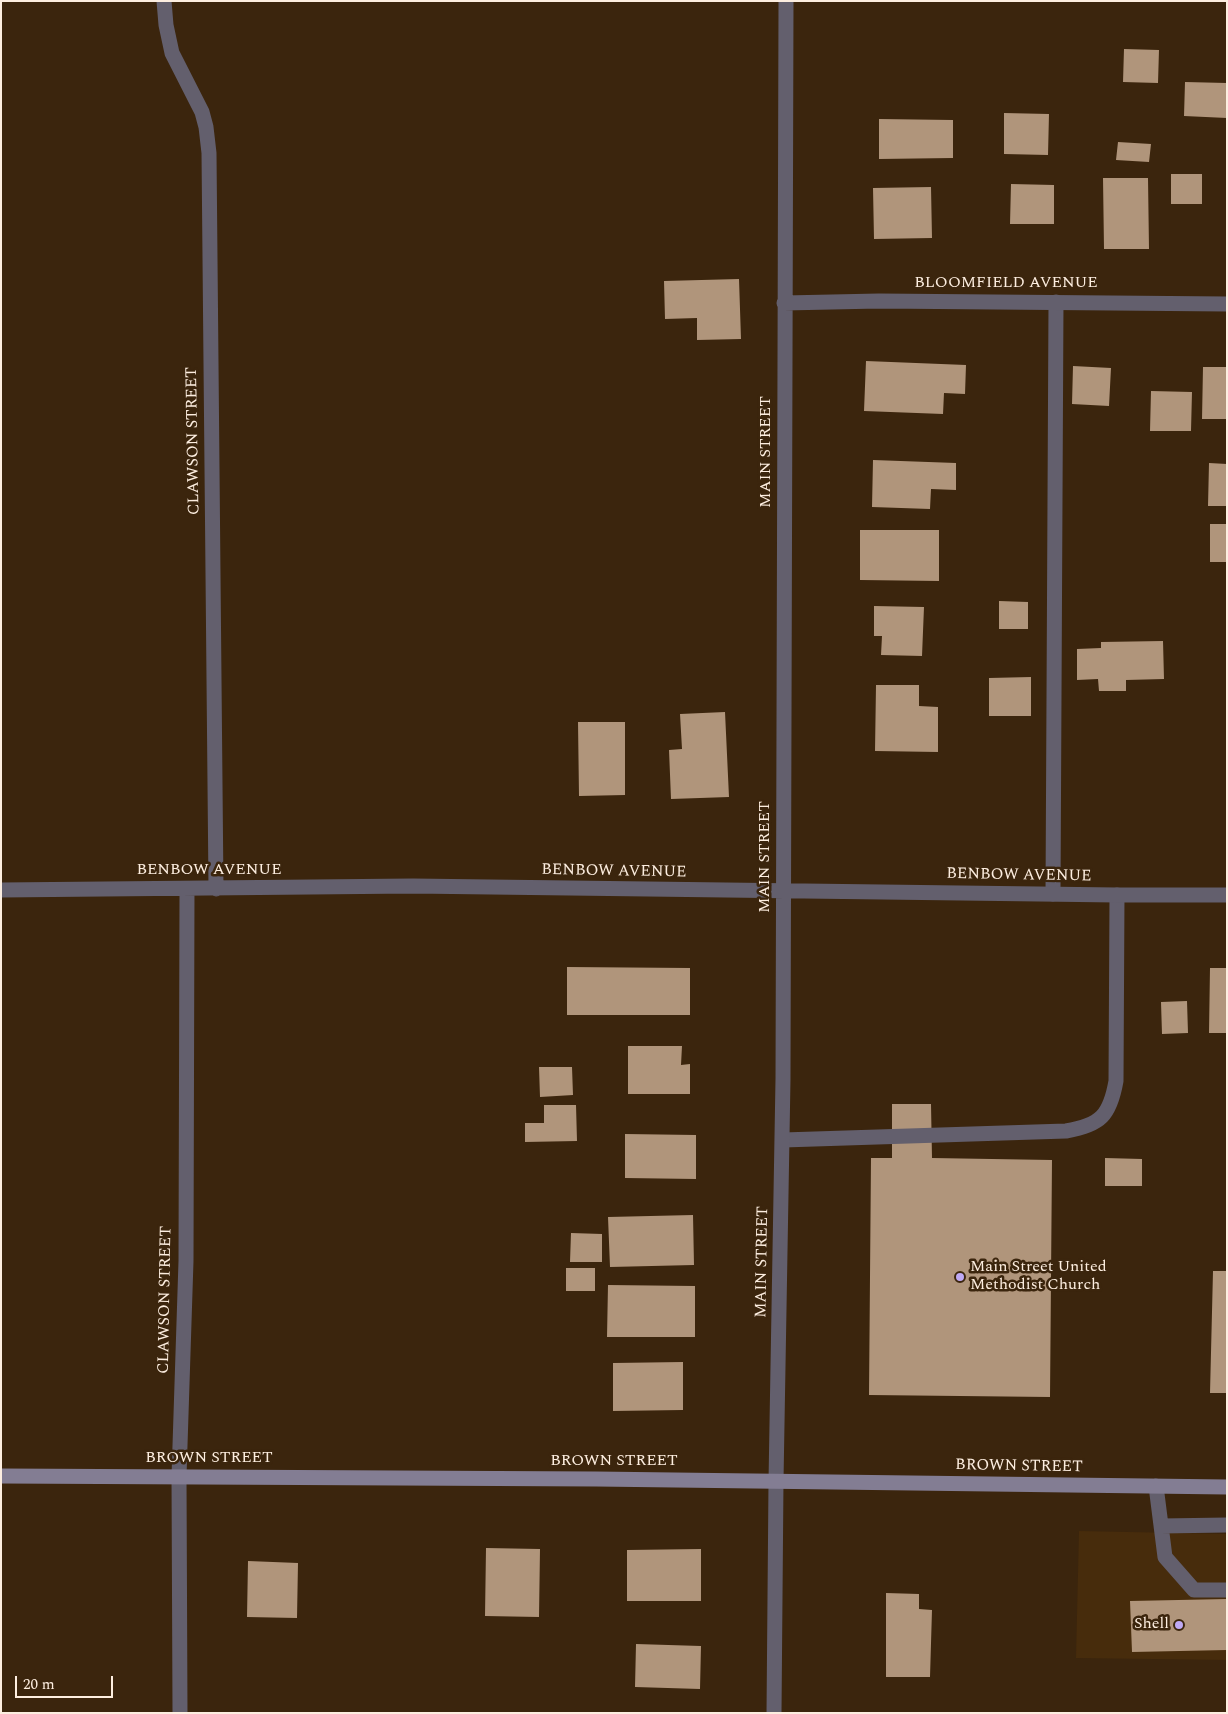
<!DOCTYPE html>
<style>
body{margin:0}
#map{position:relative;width:1228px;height:1714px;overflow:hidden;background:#3b250d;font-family:Spectral,serif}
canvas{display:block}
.frame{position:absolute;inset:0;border:2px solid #fdeee0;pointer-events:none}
.scale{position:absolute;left:15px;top:1676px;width:98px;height:22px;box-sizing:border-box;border:2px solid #fdeee0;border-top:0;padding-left:6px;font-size:15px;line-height:18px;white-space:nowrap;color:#fdeee0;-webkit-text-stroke:4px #3b250d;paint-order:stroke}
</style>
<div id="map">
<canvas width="1228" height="1714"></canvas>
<div class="frame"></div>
<div class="scale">20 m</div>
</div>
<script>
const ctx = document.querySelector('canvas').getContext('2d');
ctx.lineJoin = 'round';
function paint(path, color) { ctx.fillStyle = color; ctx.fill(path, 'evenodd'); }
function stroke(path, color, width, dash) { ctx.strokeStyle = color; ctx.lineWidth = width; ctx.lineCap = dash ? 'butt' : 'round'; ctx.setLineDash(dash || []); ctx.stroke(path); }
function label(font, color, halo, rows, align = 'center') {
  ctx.font = font + ' Spectral,serif'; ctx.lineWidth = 5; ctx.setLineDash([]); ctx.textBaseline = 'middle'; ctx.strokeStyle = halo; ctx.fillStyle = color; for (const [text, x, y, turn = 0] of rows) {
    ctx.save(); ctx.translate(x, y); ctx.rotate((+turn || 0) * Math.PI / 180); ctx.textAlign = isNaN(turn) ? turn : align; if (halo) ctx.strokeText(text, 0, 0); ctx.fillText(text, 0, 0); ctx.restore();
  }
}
paint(new Path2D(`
 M 1079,1531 L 1227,1534 L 1227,1660 L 1076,1658 Z`), '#472c0c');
paint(new Path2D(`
 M 1124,49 L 1159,50 L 1158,83 L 1123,82 Z
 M 1185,82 L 1227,83 L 1227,118 L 1184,116 Z
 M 1004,113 L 1049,114 L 1048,155 L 1004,154 Z
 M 879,119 L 953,120 L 953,158 L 879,159 Z
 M 1118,142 L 1151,144 L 1149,162 L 1116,160 Z
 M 1171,174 L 1202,174 L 1202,204 L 1171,204 Z
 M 1103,178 L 1148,178 L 1149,249 L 1104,249 Z
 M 1011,184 L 1054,185 L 1054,224 L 1010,224 Z
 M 931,187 L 932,238 L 874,239 L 873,188 Z
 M 739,279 L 741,339 L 697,340 L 697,318 L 665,319 L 664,281 Z
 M 866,361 L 966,365 L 965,394 L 944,393 L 943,414 L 864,411 Z
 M 1073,366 L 1111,368 L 1109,406 L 1072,404 Z
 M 1203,367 L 1227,367 L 1227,419 L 1202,419 Z
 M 1151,391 L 1192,392 L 1191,431 L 1150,431 Z
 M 873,460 L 956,463 L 956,490 L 931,489 L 930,509 L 872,507 Z
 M 1209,463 L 1227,464 L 1227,506 L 1208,506 Z
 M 1210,524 L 1227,524 L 1227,562 L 1210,562 Z
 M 860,530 L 939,530 L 939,581 L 860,580 Z
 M 999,601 L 1028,602 L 1028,629 L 999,629 Z
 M 874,606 L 924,607 L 922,656 L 881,655 L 882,636 L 874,636 Z
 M 1163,641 L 1164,679 L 1126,680 L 1126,691 L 1099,691 L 1098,679 L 1077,680 L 1077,649 L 1101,648 L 1101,642 Z
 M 1031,677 L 1031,716 L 989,716 L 989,678 Z
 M 876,685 L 919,685 L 919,706 L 938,707 L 938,752 L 875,751 Z
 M 725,712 L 729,797 L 671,799 L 669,750 L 682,749 L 680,714 Z
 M 578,722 L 625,722 L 625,795 L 579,796 Z
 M 567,967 L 690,968 L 690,1015 L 567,1015 Z
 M 1210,968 L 1227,968 L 1227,1033 L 1209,1033 Z
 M 1187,1001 L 1188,1033 L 1162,1034 L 1161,1002 Z
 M 628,1046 L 682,1046 L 681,1065 L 690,1064 L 690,1094 L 628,1094 Z
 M 539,1067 L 572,1067 L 573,1095 L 540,1097 Z
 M 892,1104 L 931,1104 L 932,1158 L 1052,1160 L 1050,1397 L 869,1395 L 871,1158 L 892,1158 Z
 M 544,1105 L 576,1105 L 577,1141 L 525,1142 L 525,1123 L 544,1123 Z
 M 625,1134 L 696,1135 L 696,1179 L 625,1178 Z
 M 1105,1158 L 1142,1159 L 1142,1186 L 1105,1186 Z
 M 693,1215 L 694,1265 L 610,1267 L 608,1217 Z
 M 571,1233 L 602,1234 L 602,1262 L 570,1262 Z
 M 566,1268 L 595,1268 L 595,1291 L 566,1291 Z
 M 1213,1271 L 1227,1271 L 1227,1393 L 1210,1393 Z
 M 608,1285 L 695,1286 L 695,1337 L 607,1337 Z
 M 683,1362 L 683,1410 L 613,1411 L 613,1363 Z
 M 486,1548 L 540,1549 L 539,1617 L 485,1616 Z
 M 701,1549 L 701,1601 L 627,1601 L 627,1550 Z
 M 248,1561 L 298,1563 L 297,1618 L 247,1617 Z
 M 886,1593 L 919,1594 L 919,1609 L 932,1610 L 930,1677 L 886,1677 Z
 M 1227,1599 L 1227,1650 L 1132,1652 L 1130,1601 Z
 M 636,1644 L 701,1646 L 700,1689 L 635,1687 Z`), '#b0957b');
stroke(new Path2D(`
 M 1053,894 L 1056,302
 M 783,1140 L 1066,1131 C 1101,1125 1110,1115 1116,1081 L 1117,895
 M 1156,1486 L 1165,1557 L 1194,1590 L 1227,1590
 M 1161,1526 L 1227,1525`), '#635f6d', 15);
stroke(new Path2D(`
 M 164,1 L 166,25 L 172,53 L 202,112 L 206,127 L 209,153 L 216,889
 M 784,303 L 879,301 L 1227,304
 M 1,890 L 413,886 L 1117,895 L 1227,895
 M 180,1713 L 179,1476 L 186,1261 L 187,889
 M 774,1713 L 776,1481 L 783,1079 L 786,1`), '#635f6d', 15);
stroke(new Path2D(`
 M 1,1476 C 410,1476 818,1481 1227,1487`), '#837d93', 15);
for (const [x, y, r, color] of [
 [960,1277,5,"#bfa9f4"],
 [1179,1625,5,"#bfa9f4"]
]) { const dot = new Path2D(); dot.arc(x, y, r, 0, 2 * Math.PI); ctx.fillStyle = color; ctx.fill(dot); stroke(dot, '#3b250d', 2); }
label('16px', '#fdeee0', '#3b250d', [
 ["BLOOMFIELD AVENUE",1006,284],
 ["CLAWSON STREET",194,441,-91],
 ["MAIN STREET",767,452,-90],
 ["MAIN STREET",766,857,-90],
 ["BENBOW AVENUE",209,871],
 ["BENBOW AVENUE",614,872,1],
 ["BENBOW AVENUE",1019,876,1],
 ["MAIN STREET",763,1262,-89],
 ["CLAWSON STREET",166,1300,-89],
 ["BROWN STREET",209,1459],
 ["BROWN STREET",614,1462],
 ["BROWN STREET",1019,1467,1]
]);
label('16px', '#fdeee0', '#3b250d', [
 ["Main Street United",970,1268],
 ["Methodist Church",970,1286],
 ["Shell",1169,1625,"right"]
], 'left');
</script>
